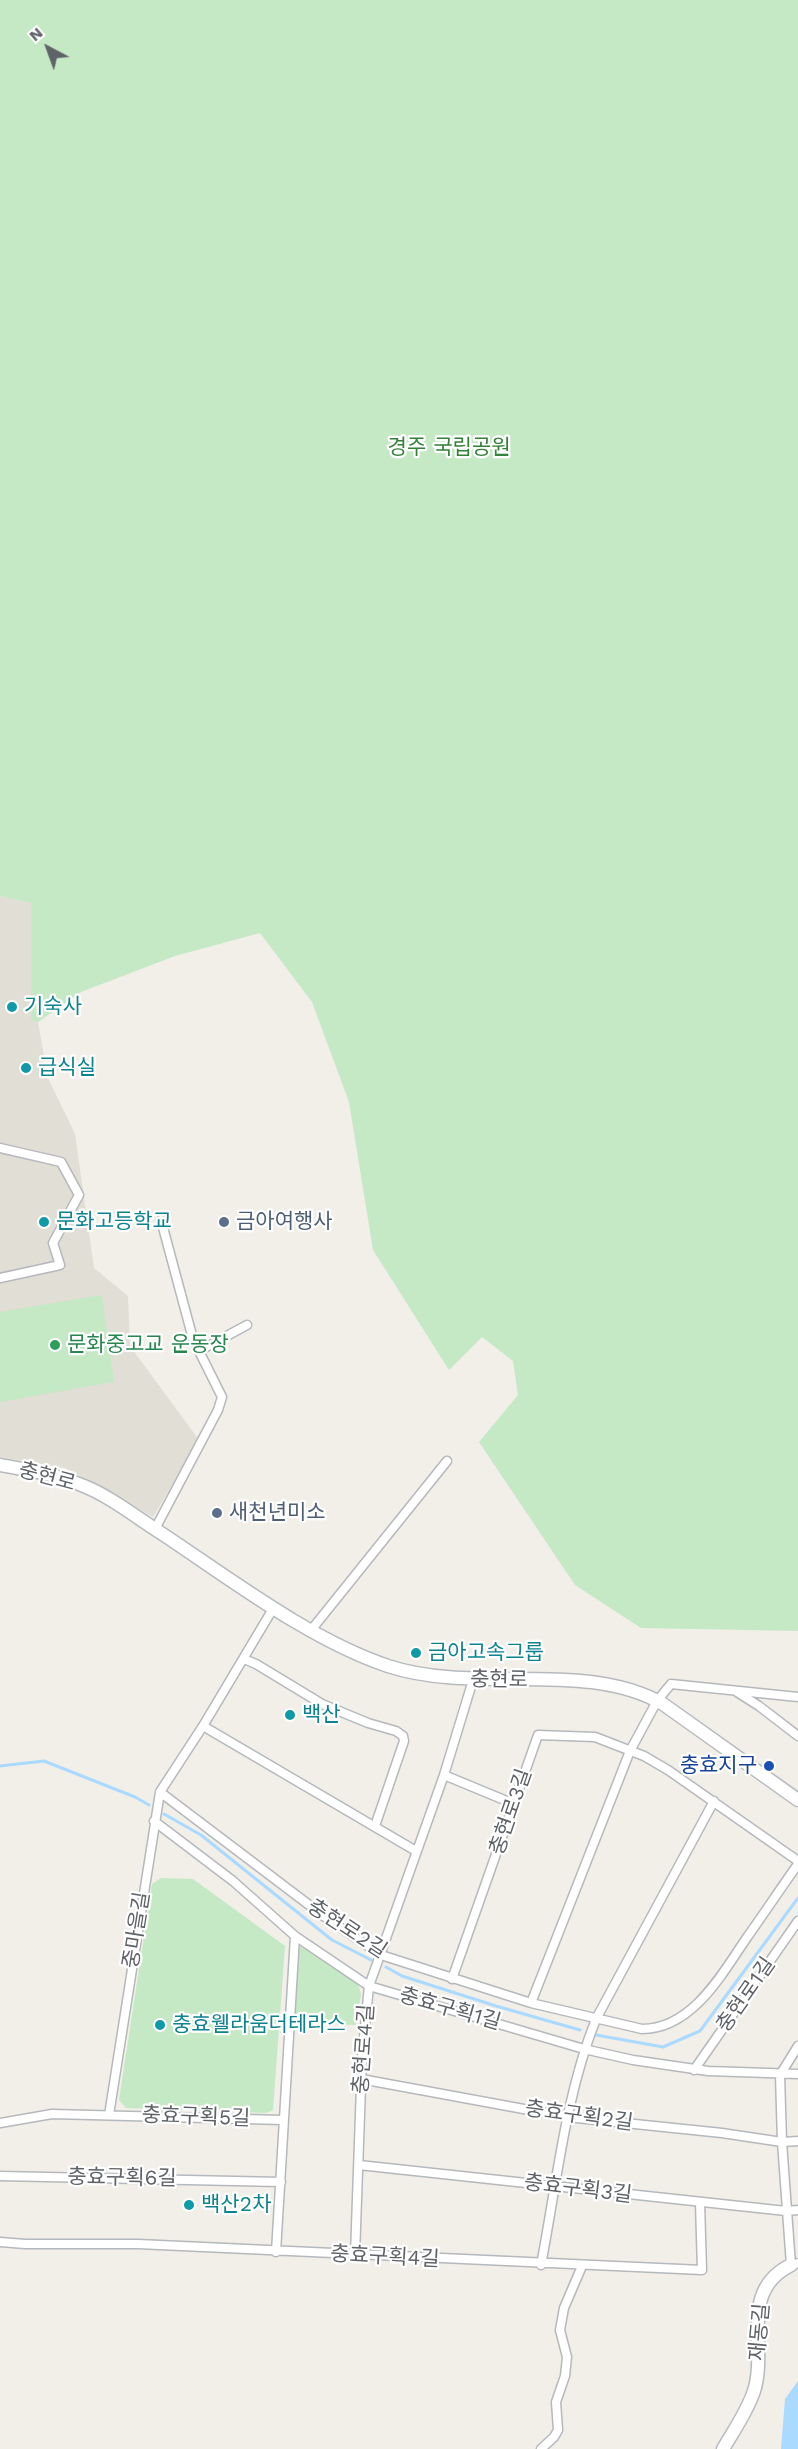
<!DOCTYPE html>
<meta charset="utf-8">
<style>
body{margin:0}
#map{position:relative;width:798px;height:2449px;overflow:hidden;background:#f1efe8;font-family:"Work Sans",sans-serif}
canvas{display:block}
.north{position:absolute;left:18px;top:18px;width:60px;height:60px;-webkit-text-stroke:4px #fff;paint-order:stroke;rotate:319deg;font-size:16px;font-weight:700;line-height:24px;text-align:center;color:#5f6368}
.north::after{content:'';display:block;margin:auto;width:21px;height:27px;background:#5f6368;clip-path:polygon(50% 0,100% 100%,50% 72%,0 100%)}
</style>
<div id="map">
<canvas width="798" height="2449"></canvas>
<div class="north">N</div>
</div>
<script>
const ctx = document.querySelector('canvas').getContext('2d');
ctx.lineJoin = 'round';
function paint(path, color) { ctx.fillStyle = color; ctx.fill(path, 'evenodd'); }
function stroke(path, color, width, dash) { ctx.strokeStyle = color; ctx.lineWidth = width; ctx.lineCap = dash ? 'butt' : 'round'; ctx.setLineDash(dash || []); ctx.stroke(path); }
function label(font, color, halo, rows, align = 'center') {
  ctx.font = font + ' "Work Sans","Noto Sans KR",sans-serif'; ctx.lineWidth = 4.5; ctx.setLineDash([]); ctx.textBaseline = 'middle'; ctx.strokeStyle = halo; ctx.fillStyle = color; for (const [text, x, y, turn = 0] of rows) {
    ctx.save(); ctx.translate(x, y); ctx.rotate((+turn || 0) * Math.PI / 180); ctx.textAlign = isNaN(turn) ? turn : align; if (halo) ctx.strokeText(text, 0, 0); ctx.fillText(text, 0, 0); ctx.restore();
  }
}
paint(new Path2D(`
 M 0,896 L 31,903 L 31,1019 L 38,1022 L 48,1078 L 75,1134 L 94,1268 L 128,1296 L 130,1346 L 199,1440 L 153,1517 L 65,1468 L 0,1457 Z`), '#e1ded6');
paint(new Path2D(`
 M 0,0 L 798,0 L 798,1631 L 641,1628 L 575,1585 L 479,1442 L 518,1395 L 513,1361 L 482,1337 L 449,1370 L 373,1250 L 349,1102 L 312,1002 L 260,933 L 175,956 L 81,992 L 38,1022 L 31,1020 L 31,903 L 0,896 Z
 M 102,1295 L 114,1382 L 0,1402 L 0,1312 Z
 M 161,1878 L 193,1879 L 285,1946 L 273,2110 L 266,2113 L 126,2108 L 119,2100 L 152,1884 Z
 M 298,1945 L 358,1983 L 361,1995 L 356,2025 L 294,2022 Z`), '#c5e8c5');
paint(new Path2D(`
 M 798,2381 L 798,2449 L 781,2449 L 785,2399 Z`), '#aadaff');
stroke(new Path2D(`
 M 0,1766 L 44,1761 L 135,1797 L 149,1805
 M 164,1814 L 201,1835 L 332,1940 L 371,1960
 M 386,1967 L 402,1976 L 496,2006 L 580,2030
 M 596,2035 L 663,2047 L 700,2031 L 798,1898`), '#aadaff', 3);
const street = new Path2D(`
 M 0,1148 L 61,1162 L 79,1195 L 53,1243 L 60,1265 L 0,1278
 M 199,1351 L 247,1325
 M 155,1529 L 218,1410 L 222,1397 L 193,1339 L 161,1220
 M 312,1629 L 447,1461
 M 244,1659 L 256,1664 L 322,1704 L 368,1723 L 396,1731 L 403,1736 L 404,1741 L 375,1826
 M 737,1692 L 759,1706 L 798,1736
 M 203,1726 L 416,1851
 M 444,1775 L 514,1804
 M 160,1792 L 325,1917 L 381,1955 L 531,2003 L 642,2029 C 693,2029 723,1972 748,1936 C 765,1912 781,1888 798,1864
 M 154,1821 L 233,1881 L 295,1936 L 369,1986 L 584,2049 L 633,2060 L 708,2071 L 798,2074
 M 452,1979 L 538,1735 L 595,1737 L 644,1756 L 668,1770 L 798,1861
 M 531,2003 L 630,1751 L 657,1701 L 671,1684 L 798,1697
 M 798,2046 L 780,2075 L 782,2142 L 791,2265 L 798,2263
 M 694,2070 L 798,1921
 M 361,2079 L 567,2117 L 722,2133 L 782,2142 L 798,2141
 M 109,2115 L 160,1792 L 203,1726 L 274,1607
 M 0,2123 L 52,2114 L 283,2120
 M 359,2165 L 786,2211 L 798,2210
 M 0,2176 L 281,2182
 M 0,2242 L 25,2244 L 138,2244 L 702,2270 L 700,2203
 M 276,2252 L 295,1936
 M 355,2255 L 362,2058 L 369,1986 L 444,1775 L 473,1680
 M 541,2265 C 557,2182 565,2097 596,2019 L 714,1801
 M 541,2449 L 554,2437 L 558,2430 L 556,2402 L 565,2376 L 567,2357 L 560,2330 L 564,2308 L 582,2266`);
const secondary = new Path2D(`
 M 0,1465 C 28,1470 57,1475 84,1486 C 111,1497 136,1517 161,1533 C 229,1578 310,1640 388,1666 C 476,1695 585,1659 663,1704 L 798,1800
 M 723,2449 C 734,2430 747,2412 754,2391 C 768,2347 738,2291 791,2265`);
stroke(street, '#b5b8bc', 11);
stroke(secondary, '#b6babf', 15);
stroke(street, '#fff', 8);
stroke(secondary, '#fff', 12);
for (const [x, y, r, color] of [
 [12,1007,6,"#0f9aa8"],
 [26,1068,6,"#0f9aa8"],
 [44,1222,6,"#0f9aa8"],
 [224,1222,6,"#5c6f8a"],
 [55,1345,6,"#2e9e5b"],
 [217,1513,6,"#5c6f8a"],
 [416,1653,6,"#0f9aa8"],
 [290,1715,6,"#0f9aa8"],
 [769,1766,6,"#1a4fb4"],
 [160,2025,6,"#0f9aa8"],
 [189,2205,6,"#0f9aa8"]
]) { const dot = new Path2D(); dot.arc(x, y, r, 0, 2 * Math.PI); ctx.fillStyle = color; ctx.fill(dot); stroke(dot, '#fff', 2); }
label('21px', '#348238', '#fff', [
 ["경주 국립공원",449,448]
]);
label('21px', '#0d838f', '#fff', [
 ["기숙사",24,1007],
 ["급식실",38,1068],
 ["문화고등학교",56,1222],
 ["금아고속그룹",428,1653],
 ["백산",302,1715],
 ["충효웰라움더테라스",172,2025],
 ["백산2차",201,2205]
], 'left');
label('21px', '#4e5e75', '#fff', [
 ["금아여행사",236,1222],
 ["새천년미소",229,1513]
], 'left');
label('21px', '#27864d', '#fff', [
 ["문화중고교 운동장",67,1345]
], 'left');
label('21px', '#5f6368', '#fff', [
 ["충현로",47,1477,15],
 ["충현로",499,1680,1],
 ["충현로3길",511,1812,-71],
 ["충현로2길",347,1929,33],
 ["중마을길",137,1930,-81],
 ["충현로1길",746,1995,-55],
 ["충효구획1길",450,2009,16],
 ["충현로4길",364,2049,-86],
 ["충효구획2길",579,2116,8],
 ["충효구획5길",196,2117,2],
 ["충효구획6길",122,2178,1],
 ["충효구획3길",578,2189,7],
 ["충효구획4길",385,2257,3],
 ["재동길",760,2332,-85]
]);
label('21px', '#164399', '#fff', [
 ["충효지구",757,1766]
], 'right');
</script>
